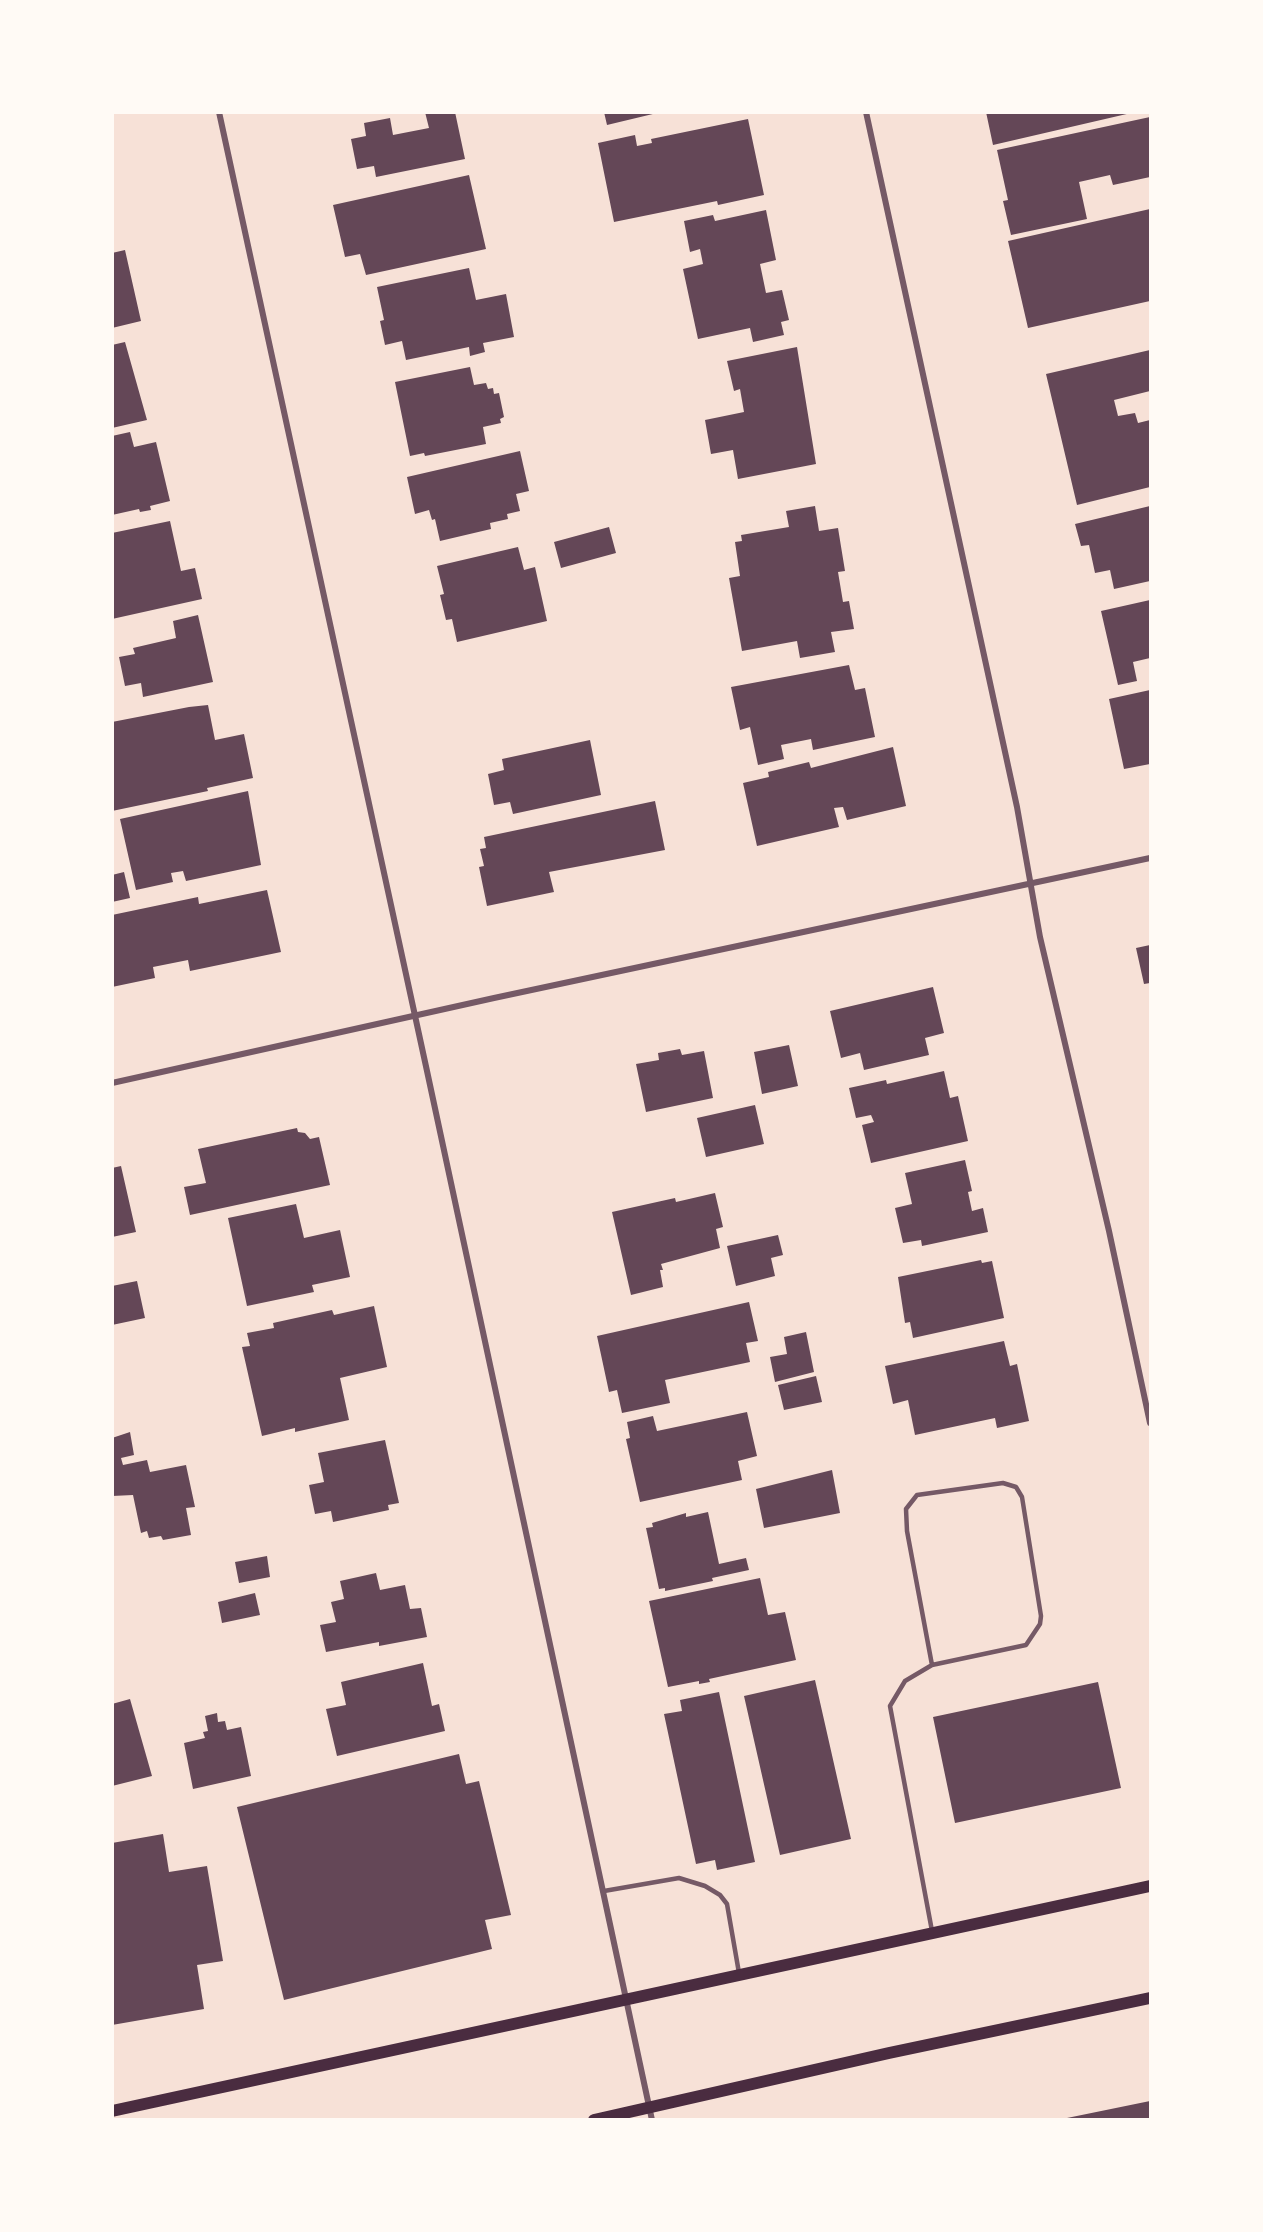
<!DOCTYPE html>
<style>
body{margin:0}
#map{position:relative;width:1263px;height:2232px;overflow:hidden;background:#f7e1d7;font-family:"Playfair Display",serif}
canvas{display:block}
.frame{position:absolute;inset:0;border:114px solid #fffaf5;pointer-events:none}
</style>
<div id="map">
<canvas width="1263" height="2232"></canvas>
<div class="frame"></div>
</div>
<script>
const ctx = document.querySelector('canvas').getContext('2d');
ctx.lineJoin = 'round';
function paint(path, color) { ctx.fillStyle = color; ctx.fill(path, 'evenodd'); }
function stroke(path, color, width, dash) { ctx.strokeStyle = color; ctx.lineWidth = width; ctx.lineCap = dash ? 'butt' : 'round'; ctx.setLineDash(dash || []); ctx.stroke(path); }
paint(new Path2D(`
 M 425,112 L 455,112 L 465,159 L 376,177 L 374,166 L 357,169 L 351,139 L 366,136 L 364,123 L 390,118 L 393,135 L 429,128 Z
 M 604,112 L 657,112 L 657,113 L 607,125 Z
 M 986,112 L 1131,112 L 1131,113 L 993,145 Z
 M 1150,117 L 1150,177 L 1113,185 L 1110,175 L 1079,182 L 1087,219 L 1011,235 L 1003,201 L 1008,200 L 997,150 Z
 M 748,119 L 764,195 L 718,205 L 717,201 L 614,222 L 598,143 L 635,135 L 637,146 L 652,143 L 651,139 Z
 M 469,175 L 486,249 L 366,275 L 360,254 L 345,257 L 333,205 Z
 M 1150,209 L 1150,301 L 1028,328 L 1008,241 Z
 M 766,210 L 776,260 L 760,264 L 766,293 L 782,290 L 789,320 L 781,322 L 784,335 L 753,342 L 750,328 L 698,339 L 683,269 L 703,264 L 700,249 L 690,252 L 684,221 L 713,215 L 715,221 Z
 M 125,250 L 141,321 L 112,328 L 112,253 Z
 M 469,268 L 476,300 L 506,294 L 514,337 L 483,343 L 485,352 L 470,356 L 469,347 L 406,360 L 402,341 L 385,345 L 380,321 L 384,320 L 377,287 Z
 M 125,342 L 147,420 L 112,428 L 112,345 Z
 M 797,347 L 816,464 L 738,479 L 733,450 L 711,454 L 705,420 L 744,412 L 740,389 L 734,391 L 727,361 Z
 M 1150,350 L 1150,391 L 1114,400 L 1118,416 L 1135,413 L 1138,423 L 1150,420 L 1150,487 L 1077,505 L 1046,374 Z
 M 470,367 L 474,385 L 486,383 L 488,389 L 493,388 L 494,394 L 499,393 L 504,417 L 500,419 L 501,423 L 483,427 L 486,444 L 425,456 L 424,453 L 410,456 L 395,382 Z
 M 130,432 L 134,447 L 156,442 L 170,501 L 150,506 L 151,510 L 140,512 L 139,509 L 112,515 L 112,436 Z
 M 520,451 L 529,491 L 516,494 L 520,511 L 507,514 L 508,519 L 490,523 L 491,529 L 440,541 L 435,519 L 432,520 L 429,510 L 415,514 L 407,477 Z
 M 815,506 L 819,531 L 838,528 L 845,571 L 838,572 L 843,602 L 849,601 L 854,629 L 831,632 L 835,652 L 800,658 L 797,641 L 742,651 L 729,578 L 740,576 L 735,542 L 742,541 L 741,535 L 789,527 L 786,511 Z
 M 1150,506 L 1150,581 L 1114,589 L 1110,570 L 1095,573 L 1089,545 L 1081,546 L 1075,524 Z
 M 170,521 L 181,571 L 195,568 L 202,599 L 112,619 L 112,533 Z
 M 609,527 L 616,553 L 561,568 L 554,542 Z
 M 518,547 L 524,570 L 535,567 L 547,621 L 457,642 L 452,619 L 446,620 L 440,595 L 444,594 L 437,566 Z
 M 1150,600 L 1150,658 L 1133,662 L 1137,681 L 1118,685 L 1101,611 Z
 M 198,615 L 213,682 L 143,697 L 141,683 L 125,686 L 119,657 L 135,654 L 133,648 L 176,638 L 173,621 Z
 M 849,665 L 855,690 L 865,688 L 875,737 L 813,750 L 811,739 L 781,745 L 784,759 L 758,765 L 750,727 L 740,730 L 731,687 Z
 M 1150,690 L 1150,764 L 1124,769 L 1109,699 Z
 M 208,705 L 215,740 L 244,734 L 253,778 L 207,788 L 208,791 L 112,811 L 112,722 L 189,707 Z
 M 590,740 L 601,795 L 513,814 L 510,802 L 494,805 L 488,774 L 504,770 L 502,759 Z
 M 893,747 L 906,806 L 847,820 L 843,807 L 834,808 L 839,827 L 757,846 L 743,783 L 769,777 L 768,772 L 809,762 L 811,768 Z
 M 248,791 L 261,865 L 186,881 L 183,871 L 171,873 L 173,882 L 136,890 L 120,819 Z
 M 655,801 L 665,850 L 549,872 L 554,892 L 487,906 L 479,867 L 484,866 L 480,849 L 486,848 L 484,837 Z
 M 124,872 L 130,898 L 112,902 L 112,875 Z
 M 267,890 L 281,952 L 190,971 L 188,960 L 153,967 L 155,978 L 112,987 L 112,915 L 198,897 L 199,904 Z
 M 1150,945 L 1150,983 L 1144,984 L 1136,948 Z
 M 933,987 L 944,1033 L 925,1038 L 929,1055 L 864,1070 L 860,1053 L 841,1058 L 830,1011 Z
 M 789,1045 L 798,1086 L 762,1094 L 754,1052 Z
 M 680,1049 L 682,1055 L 704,1051 L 713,1098 L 646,1112 L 636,1064 L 659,1060 L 658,1053 Z
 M 944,1071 L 950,1098 L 958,1096 L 968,1141 L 871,1163 L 862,1125 L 874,1122 L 871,1115 L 856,1118 L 849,1088 L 886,1080 L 887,1084 Z
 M 755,1105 L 764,1144 L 706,1157 L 697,1118 Z
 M 297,1128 L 298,1132 L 305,1133 L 310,1139 L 319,1137 L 330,1185 L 190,1215 L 184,1187 L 206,1183 L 198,1149 Z
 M 965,1160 L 972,1191 L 968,1192 L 972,1211 L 983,1208 L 988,1232 L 922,1246 L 921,1240 L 903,1243 L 895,1208 L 912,1204 L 905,1173 Z
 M 121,1166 L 136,1232 L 112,1237 L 112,1168 Z
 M 715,1193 L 723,1227 L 716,1229 L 720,1248 L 661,1264 L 663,1270 L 660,1270 L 663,1287 L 631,1295 L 612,1212 L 675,1198 L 676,1202 Z
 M 296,1204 L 304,1238 L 340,1230 L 350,1277 L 312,1285 L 314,1292 L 247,1306 L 228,1218 Z
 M 778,1235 L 783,1255 L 771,1258 L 775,1276 L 736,1286 L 727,1246 Z
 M 981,1260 L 982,1263 L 992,1261 L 1004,1318 L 913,1338 L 910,1322 L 905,1323 L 898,1277 Z
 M 137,1281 L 145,1318 L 112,1325 L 112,1286 Z
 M 749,1302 L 758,1341 L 746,1343 L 750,1362 L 665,1380 L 670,1403 L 622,1413 L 617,1390 L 609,1392 L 597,1336 Z
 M 374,1306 L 387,1367 L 340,1378 L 349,1420 L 295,1432 L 295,1428 L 262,1436 L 242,1347 L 250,1346 L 247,1333 L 274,1328 L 273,1323 L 332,1310 L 334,1315 Z
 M 806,1332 L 814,1372 L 775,1382 L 770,1357 L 787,1354 L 784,1337 Z
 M 1004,1341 L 1010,1366 L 1017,1364 L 1029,1421 L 997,1428 L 995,1418 L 915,1435 L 908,1400 L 893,1404 L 885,1366 Z
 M 816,1376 L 822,1402 L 784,1410 L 778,1385 Z
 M 747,1412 L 757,1456 L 738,1461 L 742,1480 L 640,1502 L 626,1439 L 630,1438 L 627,1422 L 653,1416 L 657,1431 Z
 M 130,1432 L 134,1455 L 121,1458 L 123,1465 L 147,1460 L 150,1472 L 186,1465 L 195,1507 L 186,1508 L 191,1535 L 163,1540 L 161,1536 L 149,1538 L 147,1531 L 141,1533 L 133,1495 L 112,1496 L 112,1438 Z
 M 385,1440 L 399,1503 L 388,1505 L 389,1510 L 333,1522 L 331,1511 L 315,1514 L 309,1485 L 324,1482 L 318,1453 Z
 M 832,1470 L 840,1513 L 764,1528 L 756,1489 Z
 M 708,1512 L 719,1564 L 746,1558 L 749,1570 L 712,1578 L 713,1581 L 665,1591 L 665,1588 L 659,1589 L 646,1528 L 653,1527 L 652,1523 L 686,1513 L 686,1517 Z
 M 267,1556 L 270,1577 L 239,1583 L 235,1562 Z
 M 376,1573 L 380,1590 L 405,1585 L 410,1609 L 421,1608 L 427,1637 L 379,1646 L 379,1642 L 326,1652 L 320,1625 L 336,1622 L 331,1602 L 344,1599 L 340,1581 Z
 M 760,1578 L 768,1615 L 785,1612 L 796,1660 L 709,1679 L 710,1682 L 699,1684 L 699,1681 L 668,1687 L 649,1601 Z
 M 255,1593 L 260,1615 L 222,1623 L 218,1602 Z
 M 423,1663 L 432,1706 L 439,1704 L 445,1731 L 337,1756 L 326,1709 L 346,1705 L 341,1682 Z
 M 815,1680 L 851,1839 L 780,1855 L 744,1696 Z
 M 1098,1682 L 1121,1788 L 955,1823 L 933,1717 Z
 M 719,1692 L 755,1862 L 717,1870 L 715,1860 L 696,1864 L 664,1714 L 682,1711 L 680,1700 Z
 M 130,1699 L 152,1776 L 112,1786 L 112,1704 Z
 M 217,1713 L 218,1722 L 225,1721 L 227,1730 L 241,1727 L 251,1776 L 193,1789 L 184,1743 L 205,1738 L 203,1732 L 208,1731 L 205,1716 Z
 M 459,1754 L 466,1784 L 479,1781 L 511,1915 L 485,1920 L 492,1949 L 284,2000 L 237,1807 Z
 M 163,1834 L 169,1872 L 207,1866 L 223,1961 L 197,1965 L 204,2009 L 112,2025 L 112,1843 Z
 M 1150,2101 L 1150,2120 L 1067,2120 L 1067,2118 Z`), '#644757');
stroke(new Path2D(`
 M 932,1665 L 907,1531 L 906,1509 L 917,1495 L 1003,1483 L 1016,1487 L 1022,1497 L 1041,1616 L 1040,1624 L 1026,1645 L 932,1665 L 905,1681 L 890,1706 L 932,1931
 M 604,1891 L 679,1878 L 705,1886 L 720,1895 L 727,1904 L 739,1973`), '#755966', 4.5);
stroke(new Path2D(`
 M 219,112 L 427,1071 L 652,2120
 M 866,112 L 1017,807 L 1040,937 L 1109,1231 L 1150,1423
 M 112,1083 L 494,998 L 1150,858`), '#755966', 6);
stroke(new Path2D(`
 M 112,2111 L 1150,1886
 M 594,2120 L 889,2053 L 1150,1998`), '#4a2c40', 12);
</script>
